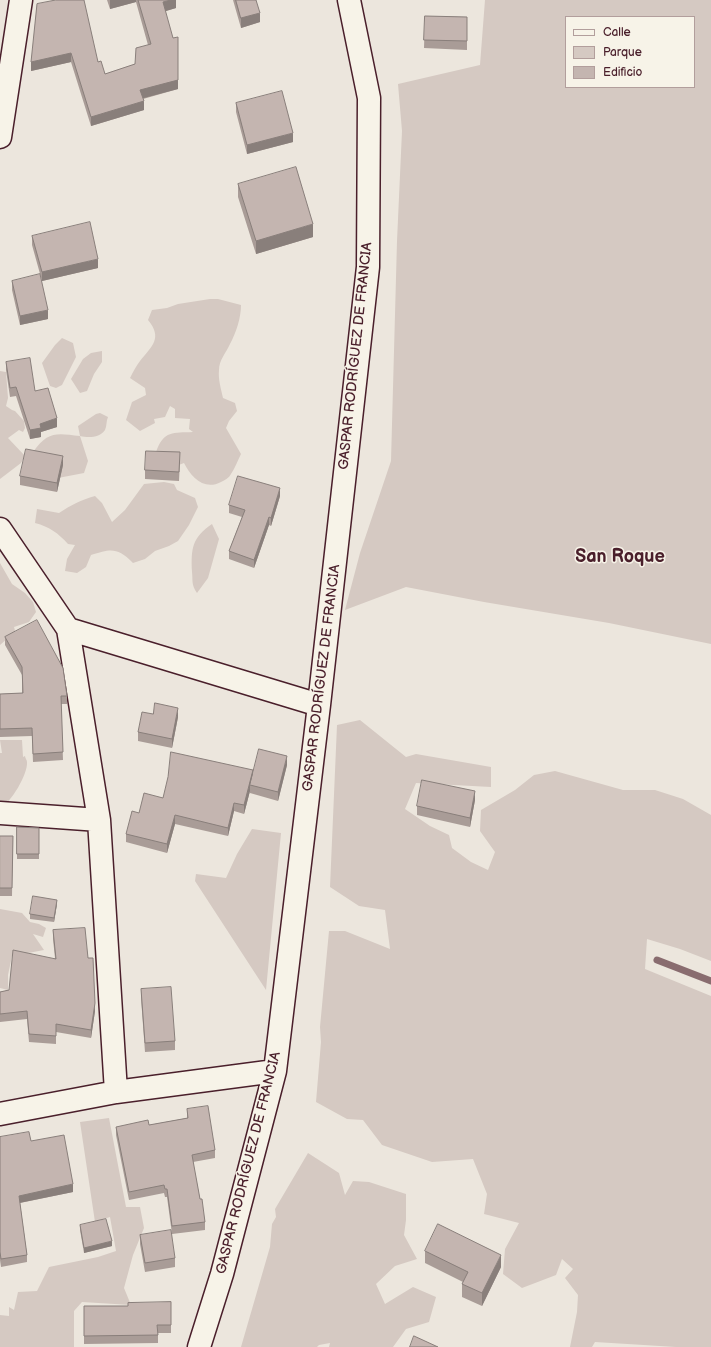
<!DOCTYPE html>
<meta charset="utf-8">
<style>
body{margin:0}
#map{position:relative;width:711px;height:1347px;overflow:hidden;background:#ece6dd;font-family:"Balsamiq Sans",sans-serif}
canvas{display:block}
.legend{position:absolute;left:565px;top:16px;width:130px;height:72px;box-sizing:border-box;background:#f7f3e8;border:1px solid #b29e9c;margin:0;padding:5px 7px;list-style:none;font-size:12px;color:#4a1f2b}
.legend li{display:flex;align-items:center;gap:8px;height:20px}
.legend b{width:20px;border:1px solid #b29e9c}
</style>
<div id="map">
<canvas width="711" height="1347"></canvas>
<ul class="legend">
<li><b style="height:5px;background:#f7f3e8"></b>Calle</li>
<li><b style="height:11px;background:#d5c9c2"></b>Parque</li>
<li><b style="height:11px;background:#c4b5b0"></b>Edificio</li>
</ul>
</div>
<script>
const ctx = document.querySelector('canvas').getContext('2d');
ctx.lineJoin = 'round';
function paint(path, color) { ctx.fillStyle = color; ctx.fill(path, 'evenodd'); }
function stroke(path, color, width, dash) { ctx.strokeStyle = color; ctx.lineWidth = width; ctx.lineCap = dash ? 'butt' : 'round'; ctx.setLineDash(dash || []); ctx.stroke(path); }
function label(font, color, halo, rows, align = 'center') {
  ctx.font = font + ' "Balsamiq Sans",sans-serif'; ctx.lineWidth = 3; ctx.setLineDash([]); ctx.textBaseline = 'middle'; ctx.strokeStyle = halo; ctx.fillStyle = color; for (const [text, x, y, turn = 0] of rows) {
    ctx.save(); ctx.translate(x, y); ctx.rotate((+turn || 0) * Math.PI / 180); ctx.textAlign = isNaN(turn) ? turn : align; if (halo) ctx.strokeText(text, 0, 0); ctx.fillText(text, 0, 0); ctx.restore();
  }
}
paint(new Path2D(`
 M 485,0 L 711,0 L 711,644 L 609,623 L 484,602 L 406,587 L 345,610 L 360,553 L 391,461 L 397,241 L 402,131 L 398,84 L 480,65 ZM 566,17 L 694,17 L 694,87 L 566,87 Z
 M 210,299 L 218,299 L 241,305 C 241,318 236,333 230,344 C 226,353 219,360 219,370 C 218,379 221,389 223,398 L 235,403 L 237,411 L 229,421 L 226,428 L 241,454 C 238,460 235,468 231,474 C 229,478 225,480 221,482 C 204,491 191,477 184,463 L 176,466 L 156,452 C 164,430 173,433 193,432 L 189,429 L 190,419 L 175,418 L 175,409 L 170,406 L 165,417 L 154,419 L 155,423 L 140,431 L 126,420 L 132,402 L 146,395 L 145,388 L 130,378 C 133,372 136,366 140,361 C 152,346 163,338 148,320 L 152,310 L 167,308 L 178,304 Z
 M 62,338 L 73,343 L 76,357 L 62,385 L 56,388 L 50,386 L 42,363 L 55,345 Z
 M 102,351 L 102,362 L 94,374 L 87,391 L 80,393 L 71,379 L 83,359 L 91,353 Z
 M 0,371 L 6,372 L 8,398 L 6,406 L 12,410 L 15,411 L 24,421 L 25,428 L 23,432 L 19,430 L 8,438 L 25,456 L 21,463 L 0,479 Z
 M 100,413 L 108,417 C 106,421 107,426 105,430 C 100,438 88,438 80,436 L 88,461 L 84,473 L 58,478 L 33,452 C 48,431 56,433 80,436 L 78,426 L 96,414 Z
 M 164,482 L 174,484 L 177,490 L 195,498 L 198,507 L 189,525 L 178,541 L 169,546 L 155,551 L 145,559 L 133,563 C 117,547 111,549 91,555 L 86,567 L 77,573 L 65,571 L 67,559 L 75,545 L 68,544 C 58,533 50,527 35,523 L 37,509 L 59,513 C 71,505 81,500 95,496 L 102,503 L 112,522 L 125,510 L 144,484 Z
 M 212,524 L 219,539 L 208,578 L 197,593 C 191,584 193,581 192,572 C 191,548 192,538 212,524 Z
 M 0,563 L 12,584 L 25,593 L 33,602 L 36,612 L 29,622 L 14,627 L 16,634 L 8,638 L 0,645 Z
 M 360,720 L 406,757 L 416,754 L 491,767 L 491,787 L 416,783 L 405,809 L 430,826 L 449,835 L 452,848 L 471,862 L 488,870 L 495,852 L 480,831 L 481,810 L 515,790 L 534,775 L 555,771 L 623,790 L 655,790 L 683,799 L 711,815 L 711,961 L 680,949 L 647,939 L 645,969 L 711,996 L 711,1347 L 676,1347 L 595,1342 L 592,1347 L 570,1347 L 577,1312 L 578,1295 L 565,1278 L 573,1269 L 562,1259 L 556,1275 L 522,1288 L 503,1274 L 505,1249 L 519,1223 L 484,1214 L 487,1194 L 473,1159 L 432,1162 L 382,1145 L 363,1120 L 347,1119 L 316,1102 L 321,1042 L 320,1027 L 329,931 L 345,931 L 390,949 L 385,910 L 359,906 L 330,887 L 337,725 Z
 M 0,740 L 22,740 L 23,757 L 25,756 C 25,758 27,760 27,762 C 28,774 11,803 0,808 L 0,753 L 2,753 Z
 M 252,829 L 281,833 L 266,990 L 195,881 L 196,874 L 226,878 L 237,854 Z
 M 0,909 L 22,913 L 30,922 L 39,924 L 46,928 L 43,937 L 33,934 L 44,950 L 12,956 L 8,975 L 8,990 L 0,988 Z
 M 109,1118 L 126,1207 L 140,1207 L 144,1228 L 133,1255 L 124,1288 L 131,1305 L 82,1302 L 74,1311 L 74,1347 L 0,1347 L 0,1315 L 9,1316 L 9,1307 L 14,1310 L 18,1292 L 37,1291 L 49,1267 L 98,1257 L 116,1251 L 110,1217 L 95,1222 L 80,1122 Z
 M 308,1153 L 339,1173 L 345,1195 L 353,1181 L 369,1182 L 406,1194 L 406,1220 L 404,1235 L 417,1259 L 395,1266 L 376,1284 L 385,1304 L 413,1287 L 436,1297 L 429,1322 L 406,1329 L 393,1347 L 329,1347 L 330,1343 L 319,1345 L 317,1347 L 241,1347 L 270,1247 L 272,1224 L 276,1217 L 275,1209 Z`), '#d5c9c2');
stroke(new Path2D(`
 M 657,960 L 711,981`), '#896c6f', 7);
const minor = new Path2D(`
 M 0,137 L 21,0
 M 0,529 L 68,629 L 319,705
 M 68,629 L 99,820 L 116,1092
 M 0,813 L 99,820
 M 0,1114 L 116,1092 L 275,1071
 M 199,1347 L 222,1274 L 275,1071 L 319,705 L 368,267 L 369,98 L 349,0`);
stroke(minor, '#4a1f2b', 25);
stroke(minor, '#f7f3e8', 22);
paint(new Path2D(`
 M 107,0 L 176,0 L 176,8 L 165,11 L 178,89 L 143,99 L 144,110 L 91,126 L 71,62 L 31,71 L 37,4 L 98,62 L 105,74 L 135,64 L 148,45 L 136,2 L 110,9 Z
 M 233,0 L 256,0 L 260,22 L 241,28 Z
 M 425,16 L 467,17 L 467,50 L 424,48 Z
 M 236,103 L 293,142 L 247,154 L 236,112 Z
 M 238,184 L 313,237 L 256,254 L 238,197 Z
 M 32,236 L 98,268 L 42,281 L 32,245 Z
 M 12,281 L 48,319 L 20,325 L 12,290 Z
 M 6,362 L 35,391 L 57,427 L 41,432 L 41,437 L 30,439 L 16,396 L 10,397 L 6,370 Z
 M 180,461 L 179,481 L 145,479 L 145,470 Z
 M 63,465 L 57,492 L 20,485 L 20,476 Z
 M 280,496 L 271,526 L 269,525 L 254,568 L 229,559 L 229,551 L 242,517 L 229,513 L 229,505 Z
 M 5,637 L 67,696 L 67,704 L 61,704 L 63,760 L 33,762 L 32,736 L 0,737 L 0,694 L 22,693 L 22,675 L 5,645 Z
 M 153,714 L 178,717 L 172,748 L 138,741 L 138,732 Z
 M 287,765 L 278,801 L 250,793 L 250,791 L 244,814 L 234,811 L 228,836 L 175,824 L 167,853 L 126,842 L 126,834 L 139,813 L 163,798 L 253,773 Z
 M 475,800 L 470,827 L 417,815 L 417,806 Z
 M 17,827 L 39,828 L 39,859 L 17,859 Z
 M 0,836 L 13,836 L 12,896 L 0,896 Z
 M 57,904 L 54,922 L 30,919 L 30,914 Z
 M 53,930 L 88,958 L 95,1011 L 91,1038 L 56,1032 L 56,1044 L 29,1042 L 27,1019 L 0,1022 L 0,992 L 9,990 L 55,958 L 53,939 Z
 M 141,989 L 175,1041 L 175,1050 L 145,1052 L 141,998 Z
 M 187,1109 L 215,1150 L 215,1158 L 193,1162 L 200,1199 L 205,1222 L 205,1230 L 172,1234 L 167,1197 L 165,1197 L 164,1193 L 129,1200 L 116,1135 L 116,1127 L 149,1125 L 187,1118 Z
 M 0,1137 L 31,1141 L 73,1192 L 20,1203 L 27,1255 L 27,1262 L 1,1267 L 0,1260 Z
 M 80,1225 L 112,1246 L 84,1253 L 80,1230 Z
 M 140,1235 L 175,1258 L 175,1267 L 145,1272 L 140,1244 Z
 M 425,1251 L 501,1267 L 482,1306 L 462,1297 L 462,1284 L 463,1282 L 425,1263 Z
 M 171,1302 L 171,1333 L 158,1333 L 158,1343 L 84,1344 L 84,1306 L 128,1306 Z`), '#a99c97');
paint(new Path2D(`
 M 110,0 L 136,0 L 136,2 L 110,9 Z
 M 171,0 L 176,0 L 176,8 L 163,12 L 163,2 Z
 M 260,13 L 260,22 L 241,28 L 241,18 Z
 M 178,37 L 178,89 L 140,99 L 140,90 Z
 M 71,53 L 71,62 L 31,71 L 31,62 Z
 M 144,101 L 144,110 L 91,126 L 91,117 Z
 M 293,133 L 293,142 L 247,154 L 247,145 Z
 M 313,224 L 313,237 L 256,254 L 256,241 Z
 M 98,259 L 98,268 L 42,281 L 42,272 Z
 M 48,310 L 48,319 L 20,325 L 20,316 Z
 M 57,418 L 57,427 L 41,432 L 41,437 L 30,439 L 30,430 L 40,424 Z
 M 63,456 L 63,465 L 57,492 L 57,483 Z
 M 280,488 L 280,496 L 271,526 L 271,518 Z
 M 269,517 L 269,525 L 254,568 L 254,560 Z
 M 178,708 L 178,717 L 172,748 L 172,739 Z
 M 287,756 L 287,765 L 278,801 L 278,792 Z
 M 253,770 L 253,779 L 250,785 L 250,791 L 244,814 L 244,805 Z
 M 475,791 L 475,800 L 470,827 L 470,818 Z
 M 234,803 L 234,811 L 228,836 L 228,828 Z
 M 175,815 L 175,824 L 167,853 L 167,844 Z
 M 57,900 L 57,904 L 54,922 L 54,918 Z
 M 95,1003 L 95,1011 L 91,1038 L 91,1030 Z
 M 73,1184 L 73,1192 L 19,1203 L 19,1196 Z
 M 112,1241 L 112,1246 L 84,1253 L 84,1248 Z
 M 501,1255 L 501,1267 L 482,1306 L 482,1293 Z`), '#897f7b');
const building = new Path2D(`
 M 56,0 L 84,0 L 98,62 L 101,61 L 105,74 L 135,64 L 136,48 L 151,44 L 138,0 L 171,0 L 163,2 L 173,38 L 178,37 L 178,80 L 140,90 L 144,101 L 91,117 L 71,53 L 31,62 L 37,4 Z
 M 236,0 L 256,0 L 260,13 L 241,18 Z
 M 425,16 L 467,17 L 467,41 L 424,40 Z
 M 282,91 L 293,133 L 247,145 L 236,103 Z
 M 296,167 L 313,224 L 256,241 L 238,184 Z
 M 90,222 L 98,259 L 42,272 L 32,236 Z
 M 40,274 L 48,310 L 20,316 L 12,281 Z
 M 30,358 L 35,391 L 48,388 L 57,418 L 40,424 L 41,428 L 30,430 L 16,387 L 10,388 L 6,362 Z
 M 26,449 L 63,456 L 57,483 L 20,476 Z
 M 146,451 L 180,452 L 179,472 L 145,470 Z
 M 238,476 L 280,488 L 271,518 L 269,517 L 254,560 L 229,551 L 245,510 L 229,505 Z
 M 37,620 L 63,668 L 67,696 L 61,696 L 63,752 L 33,754 L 32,728 L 0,729 L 0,694 L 23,693 L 22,667 L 5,637 Z
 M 155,703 L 178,708 L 172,739 L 138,732 L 142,712 L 153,714 Z
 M 259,749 L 287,756 L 278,792 L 250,785 Z
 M 171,752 L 253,770 L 244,805 L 234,803 L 228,828 L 175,815 L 167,844 L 126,834 L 132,811 L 139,813 L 144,793 L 163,798 L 168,777 Z
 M 422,780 L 475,791 L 470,818 L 417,806 Z
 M 17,827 L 39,828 L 39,854 L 17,854 Z
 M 0,836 L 13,836 L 12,888 L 0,888 Z
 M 33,896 L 57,900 L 54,918 L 30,914 Z
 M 85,928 L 88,958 L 93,958 L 95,1003 L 91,1030 L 56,1024 L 56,1036 L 29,1034 L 27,1011 L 0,1014 L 0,992 L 9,990 L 13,950 L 56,959 L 53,930 Z
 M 171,987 L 175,1041 L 145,1043 L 141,989 Z
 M 208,1106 L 215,1150 L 192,1155 L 200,1199 L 202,1199 L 205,1222 L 172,1226 L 167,1189 L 165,1189 L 164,1185 L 129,1192 L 116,1127 L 148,1120 L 149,1125 L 188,1118 L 187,1109 Z
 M 29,1132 L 31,1141 L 64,1135 L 73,1184 L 19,1196 L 27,1255 L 1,1259 L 0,1252 L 0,1137 Z
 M 106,1219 L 112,1241 L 84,1248 L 80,1225 Z
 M 438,1224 L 501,1255 L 482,1293 L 462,1284 L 468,1272 L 425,1251 Z
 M 171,1230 L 175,1258 L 145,1263 L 140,1235 Z
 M 171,1302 L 171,1325 L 157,1325 L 158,1335 L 84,1336 L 84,1306 L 128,1306 L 128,1303 Z
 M 414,1336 L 438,1347 L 410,1347 Z`);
paint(building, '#c4b5b0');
stroke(building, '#897f7b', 1);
label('14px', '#4a1f2b', '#f7f3e8', [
 ["GASPAR RODRÍGUEZ DE FRANCIA",356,356,-84],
 ["GASPAR RODRÍGUEZ DE FRANCIA",322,678,-83],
 ["GASPAR RODRÍGUEZ DE FRANCIA",249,1163,-76]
]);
label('bold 18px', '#4a1f2b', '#f7f3e8', [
 ["San Roque",620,557]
]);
</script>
